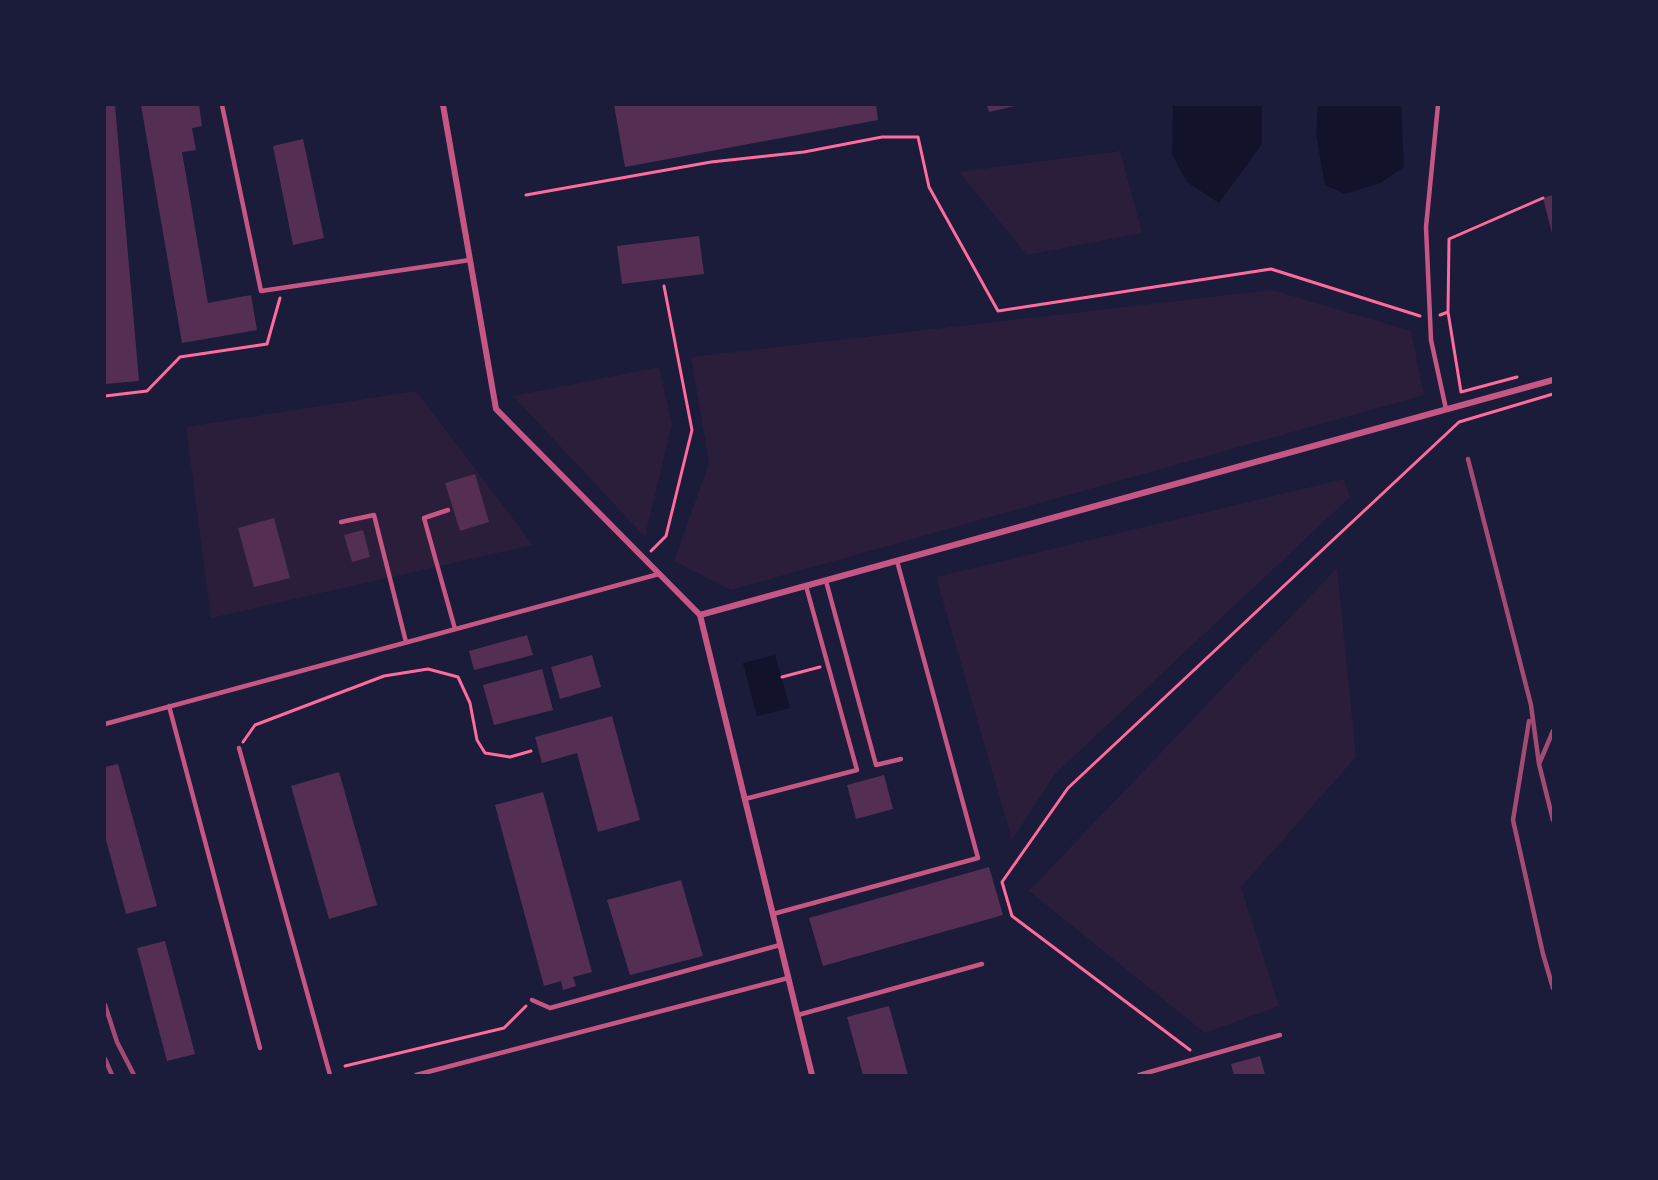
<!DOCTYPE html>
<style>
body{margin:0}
#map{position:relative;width:1658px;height:1180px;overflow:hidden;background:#1b1b3a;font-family:"Playfair Display",serif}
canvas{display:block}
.frame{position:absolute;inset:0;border:106px solid #1b1b3a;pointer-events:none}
</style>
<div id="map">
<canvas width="1658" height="1180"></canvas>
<div class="frame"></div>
</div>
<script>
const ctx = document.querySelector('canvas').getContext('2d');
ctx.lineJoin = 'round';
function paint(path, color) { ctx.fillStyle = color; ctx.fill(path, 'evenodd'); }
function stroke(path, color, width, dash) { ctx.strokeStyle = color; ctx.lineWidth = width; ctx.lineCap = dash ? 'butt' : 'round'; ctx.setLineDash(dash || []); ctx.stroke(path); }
paint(new Path2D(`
 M 1120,151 L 1142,233 L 1027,255 L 959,172 Z
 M 1272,290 L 1411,331 L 1424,395 L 731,590 L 674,561 L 709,463 L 691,357 Z
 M 659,367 L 672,424 L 645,537 L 513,396 Z
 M 416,391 L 533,545 L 211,618 L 186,427 Z
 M 1344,479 L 1350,497 L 1055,774 L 1012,840 L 936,577 Z
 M 1337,568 L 1356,757 L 1241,887 L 1279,1006 L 1205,1033 L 1029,891 Z`), '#2a1e3b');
paint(new Path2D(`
 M 1173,105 L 1262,105 L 1262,144 L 1219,203 L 1187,182 L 1172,154 Z
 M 1318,105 L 1401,105 L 1404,167 L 1380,183 L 1345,194 L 1325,185 L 1316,133 Z
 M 775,655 L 790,708 L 757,716 L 743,663 Z`), '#12122b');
paint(new Path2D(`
 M 105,105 L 115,105 L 139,381 L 105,384 Z
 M 141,105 L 199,105 L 202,126 L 192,128 L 196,150 L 182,152 L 208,303 L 251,295 L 257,330 L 182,343 Z
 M 614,105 L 876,105 L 878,120 L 625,167 Z
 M 987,105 L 1015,105 L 1015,106 L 989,112 Z
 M 303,139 L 324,238 L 293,245 L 273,146 Z
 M 1553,195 L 1553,233 L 1552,233 L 1543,198 Z
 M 699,236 L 704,274 L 622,284 L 617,246 Z
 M 475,474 L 489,522 L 460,531 L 445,483 Z
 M 274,518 L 290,578 L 254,587 L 238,528 Z
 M 363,530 L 370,557 L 352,562 L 344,535 Z
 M 527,635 L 533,655 L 474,670 L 469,651 Z
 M 592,655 L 601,687 L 560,699 L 551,667 Z
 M 542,669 L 553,710 L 494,725 L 483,685 Z
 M 612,716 L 640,820 L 598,832 L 577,753 L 542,763 L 535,737 Z
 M 118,764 L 157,906 L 126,914 L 105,836 L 105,767 Z
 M 339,772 L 377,905 L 329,919 L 291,786 Z
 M 884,775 L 893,809 L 856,819 L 847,785 Z
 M 543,792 L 592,972 L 573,977 L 576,986 L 563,990 L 561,981 L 544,986 L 495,805 Z
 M 989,867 L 1003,915 L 823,966 L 809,918 Z
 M 681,880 L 703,956 L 630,975 L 607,900 Z
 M 165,941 L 195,1054 L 167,1061 L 137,948 Z
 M 889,1006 L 908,1075 L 863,1075 L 847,1017 Z
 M 1260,1056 L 1265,1075 L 1234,1075 L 1231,1064 Z`), '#542f53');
stroke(new Path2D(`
 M 526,195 L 711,162 L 804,152 L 882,137 L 918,137 L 929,187 L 998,311 L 1271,269 L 1420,316
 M 1440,315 L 1448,312
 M 1517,377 L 1461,392 L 1448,312 L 1449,239 L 1543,198
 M 105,396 L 147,391 L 180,357 L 267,344 L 280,298
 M 651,551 L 666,536 L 692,430 L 664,286
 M 782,677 L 820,667
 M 243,742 L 255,725 L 384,676 L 428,669 L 458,677 L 470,703 L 477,740 L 485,753 L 510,757 L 531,751
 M 1190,1050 L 1012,916 L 1002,882 L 1068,788 L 1459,422 L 1553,394
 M 345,1066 L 504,1028 L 526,1006`), '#ff6b9d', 3);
stroke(new Path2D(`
 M 222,105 L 261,291 L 470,260
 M 1438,105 L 1426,227 L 1431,340 L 1446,409
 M 448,510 L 424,518 L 455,629
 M 341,522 L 374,515 L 406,642
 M 826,581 L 876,765 L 901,759
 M 169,706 L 260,1048
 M 105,724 L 659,574
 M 239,748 L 330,1075
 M 745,799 L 857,770 L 806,586
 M 773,914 L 978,858 L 897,561
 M 532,1000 L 550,1008 L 780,945
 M 798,1015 L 982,964
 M 416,1075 L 788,978
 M 1139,1075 L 1280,1035`), '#c65784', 4.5);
stroke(new Path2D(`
 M 443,105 L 496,409 L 700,615 L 812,1075
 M 700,615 L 1553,380`), '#c65784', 6);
stroke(new Path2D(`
 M 1468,459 L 1531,705 L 1539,764 L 1553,820
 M 1529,721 L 1513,820 L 1543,954 L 1553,988
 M 1539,764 L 1553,731
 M 105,1005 L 117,1042 L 134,1075
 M 105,1059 L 112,1075`), '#a44b75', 4.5);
</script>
